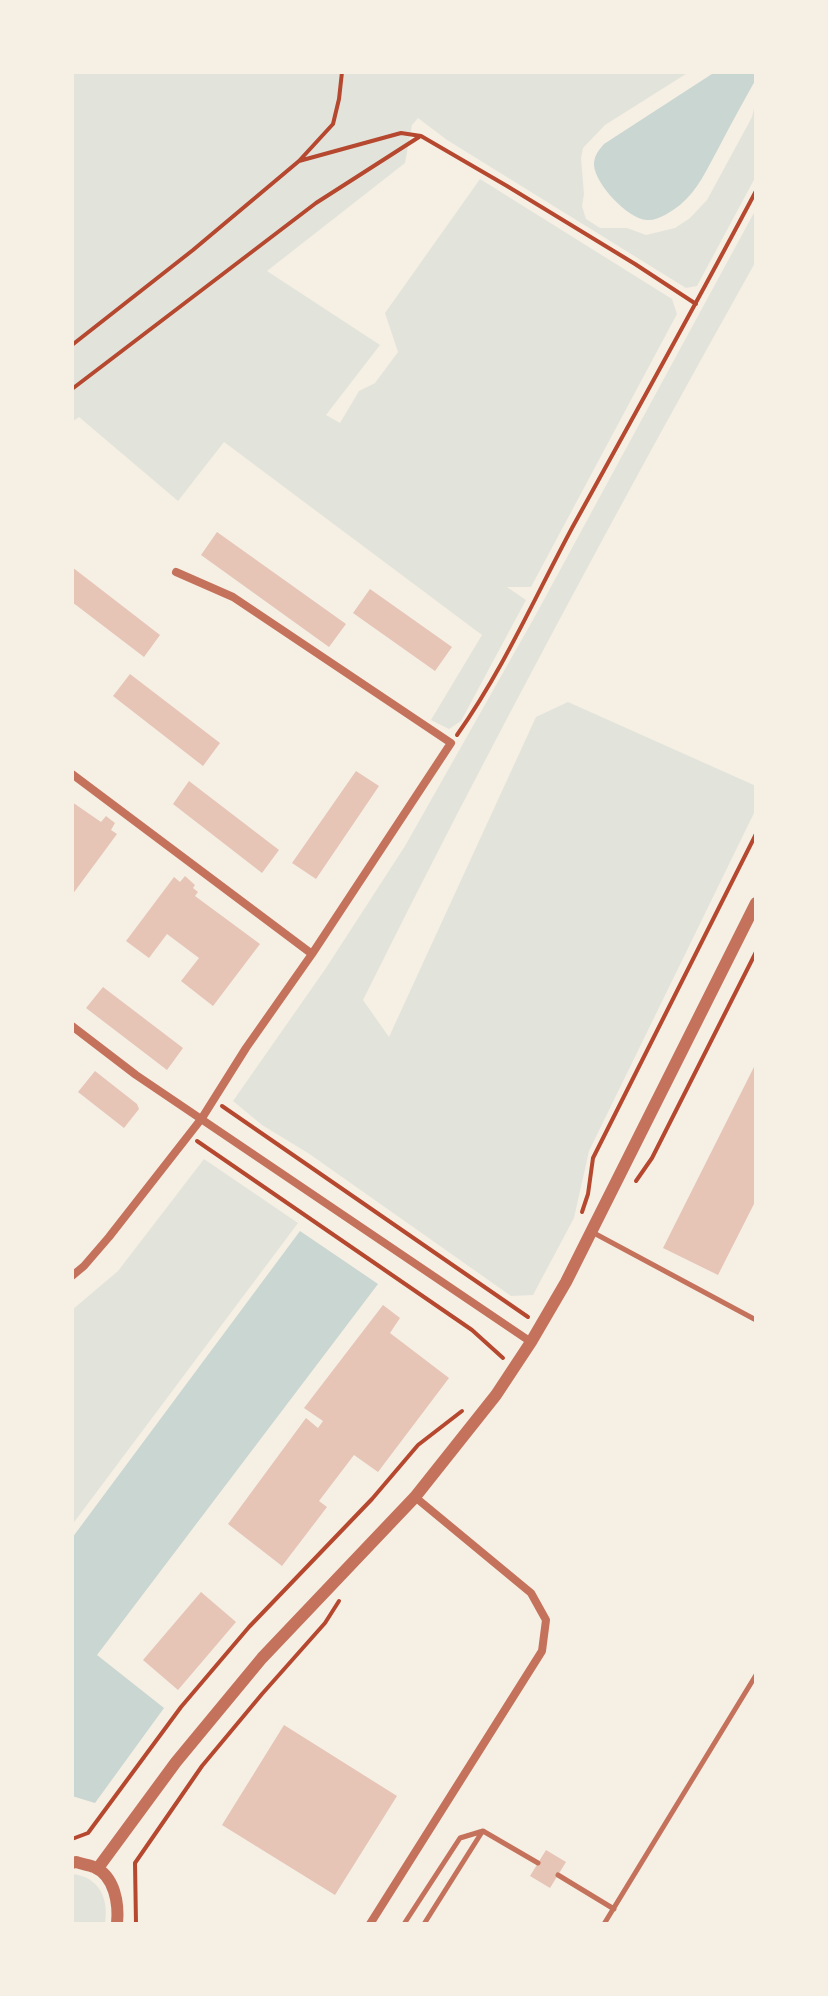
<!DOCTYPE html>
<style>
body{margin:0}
#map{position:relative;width:828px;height:1996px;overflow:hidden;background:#f6efe4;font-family:Ubuntu,sans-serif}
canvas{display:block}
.frame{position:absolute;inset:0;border:74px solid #f6efe4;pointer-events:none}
</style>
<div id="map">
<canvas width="828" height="1996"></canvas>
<div class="frame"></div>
</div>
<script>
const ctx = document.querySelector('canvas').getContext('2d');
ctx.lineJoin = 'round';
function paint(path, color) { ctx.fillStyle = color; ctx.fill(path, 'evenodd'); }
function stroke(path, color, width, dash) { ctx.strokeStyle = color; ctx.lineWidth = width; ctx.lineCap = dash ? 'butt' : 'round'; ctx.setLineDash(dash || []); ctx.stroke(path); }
paint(new Path2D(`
 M 72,72 L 689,72 L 605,125 L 583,148 L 581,158 L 584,194 L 582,206 L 586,219 L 600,228 L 627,228 L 646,235 L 675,228 L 690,218 L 707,200 L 752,117 L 756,99 L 756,176 L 697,286 L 686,288 L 447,140 L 418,118 L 412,125 L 405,163 L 267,271 L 380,345 L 326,415 L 340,423 L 359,391 L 375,383 L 398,352 L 385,313 L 480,179 L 672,299 L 677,314 L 531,587 L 507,587 L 526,600 L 461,721 L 449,729 L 431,720 L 482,635 L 224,442 L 178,501 L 79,417 L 72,422 Z
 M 756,209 L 756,261 C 620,504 487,750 363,1000 L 389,1037 L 536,717 L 568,702 L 756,786 L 756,809 L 589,1151 L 574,1218 L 533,1295 L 511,1296 L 308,1153 L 262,1125 L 233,1101 L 326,968 L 405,846 L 534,618 Z
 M 204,1159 L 298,1223 L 72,1525 L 72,1310 L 118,1271 Z
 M 72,1874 C 100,1877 109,1899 105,1924 L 72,1924 Z`), '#e2e4dc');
paint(new Path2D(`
 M 715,72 L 756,72 L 756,79 C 743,102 730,126 718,149 C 707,169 698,190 680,205 C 672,211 658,221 647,220 C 628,219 595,184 594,165 C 594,156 598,151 604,144 Z
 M 300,1231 L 378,1284 L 97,1655 L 164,1708 L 95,1803 L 72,1796 L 72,1538 Z`), '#c9d6d2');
paint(new Path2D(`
 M 217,532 L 346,624 L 329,647 L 201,555 Z
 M 72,567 L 160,635 L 144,657 L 72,602 Z
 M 370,589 L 452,647 L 435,671 L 353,613 Z
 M 130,674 L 220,743 L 203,766 L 113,696 Z
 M 356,771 L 379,786 L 316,879 L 292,863 Z
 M 189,781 L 279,850 L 262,873 L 173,804 Z
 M 72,802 L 101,822 L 106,816 L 115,823 L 111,830 L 117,834 L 72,895 Z
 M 185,876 L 195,885 L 193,888 L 198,892 L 195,896 L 260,944 L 213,1006 L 181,981 L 199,958 L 167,934 L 149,958 L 126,941 L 174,877 L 180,882 Z
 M 103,987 L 183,1048 L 167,1070 L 86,1008 Z
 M 756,1063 L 756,1200 L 718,1275 L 663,1248 Z
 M 95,1071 L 137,1104 L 139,1109 L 124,1128 L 78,1092 Z
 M 383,1305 L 400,1318 L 390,1333 L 449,1378 L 378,1472 L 354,1455 L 319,1501 L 327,1507 L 282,1566 L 228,1524 L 306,1418 L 318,1428 L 323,1421 L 304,1408 Z
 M 201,1592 L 236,1622 L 178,1690 L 143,1660 Z
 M 284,1725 L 397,1796 L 335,1895 L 222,1825 Z
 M 546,1850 L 566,1862 L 550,1888 L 530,1876 Z`), '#e6c5b7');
stroke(new Path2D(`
 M 299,161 L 401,133 L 421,136 L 507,186 L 635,264 L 696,304
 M 72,345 L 193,250 L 299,161 L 333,124 L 339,99 L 342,72
 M 72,389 L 316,203 L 419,137
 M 457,735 C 503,670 535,597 572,528 C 634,416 696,304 756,191
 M 222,1106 L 528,1317
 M 197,1141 L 472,1330 L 503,1358
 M 636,1181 L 652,1158 L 756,952
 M 582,1212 L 588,1194 L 593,1158 L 756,834
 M 72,1839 L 88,1833 L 181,1707 L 249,1627 L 372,1499 L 418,1445 L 462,1411
 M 136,1924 L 135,1863 L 202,1766 L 262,1694 L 325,1623 L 339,1601`), '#b5482f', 4);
stroke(new Path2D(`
 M 592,1232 L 756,1320
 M 558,1875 L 614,1909
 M 404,1924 L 460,1838 L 483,1831 L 538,1863
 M 424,1924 L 482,1832
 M 604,1924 L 756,1675`), '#c5725c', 5);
stroke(new Path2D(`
 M 72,774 L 312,954
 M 72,1026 L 136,1075 L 531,1342
 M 72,1276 L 84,1266 L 109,1237 L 202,1118 L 246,1048 L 312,954 L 451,743 L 233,597 L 176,572
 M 370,1924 L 542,1651 L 546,1620 L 531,1593 L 415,1497`), '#c5725c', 8);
stroke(new Path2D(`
 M 72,1863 L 76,1862 C 82,1864 89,1865 94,1867 C 115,1876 119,1904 117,1924
 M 98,1868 L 176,1762 L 262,1658 L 415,1497 L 496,1395 L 531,1342 L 566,1282 L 756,903`), '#c5725c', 12);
</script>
